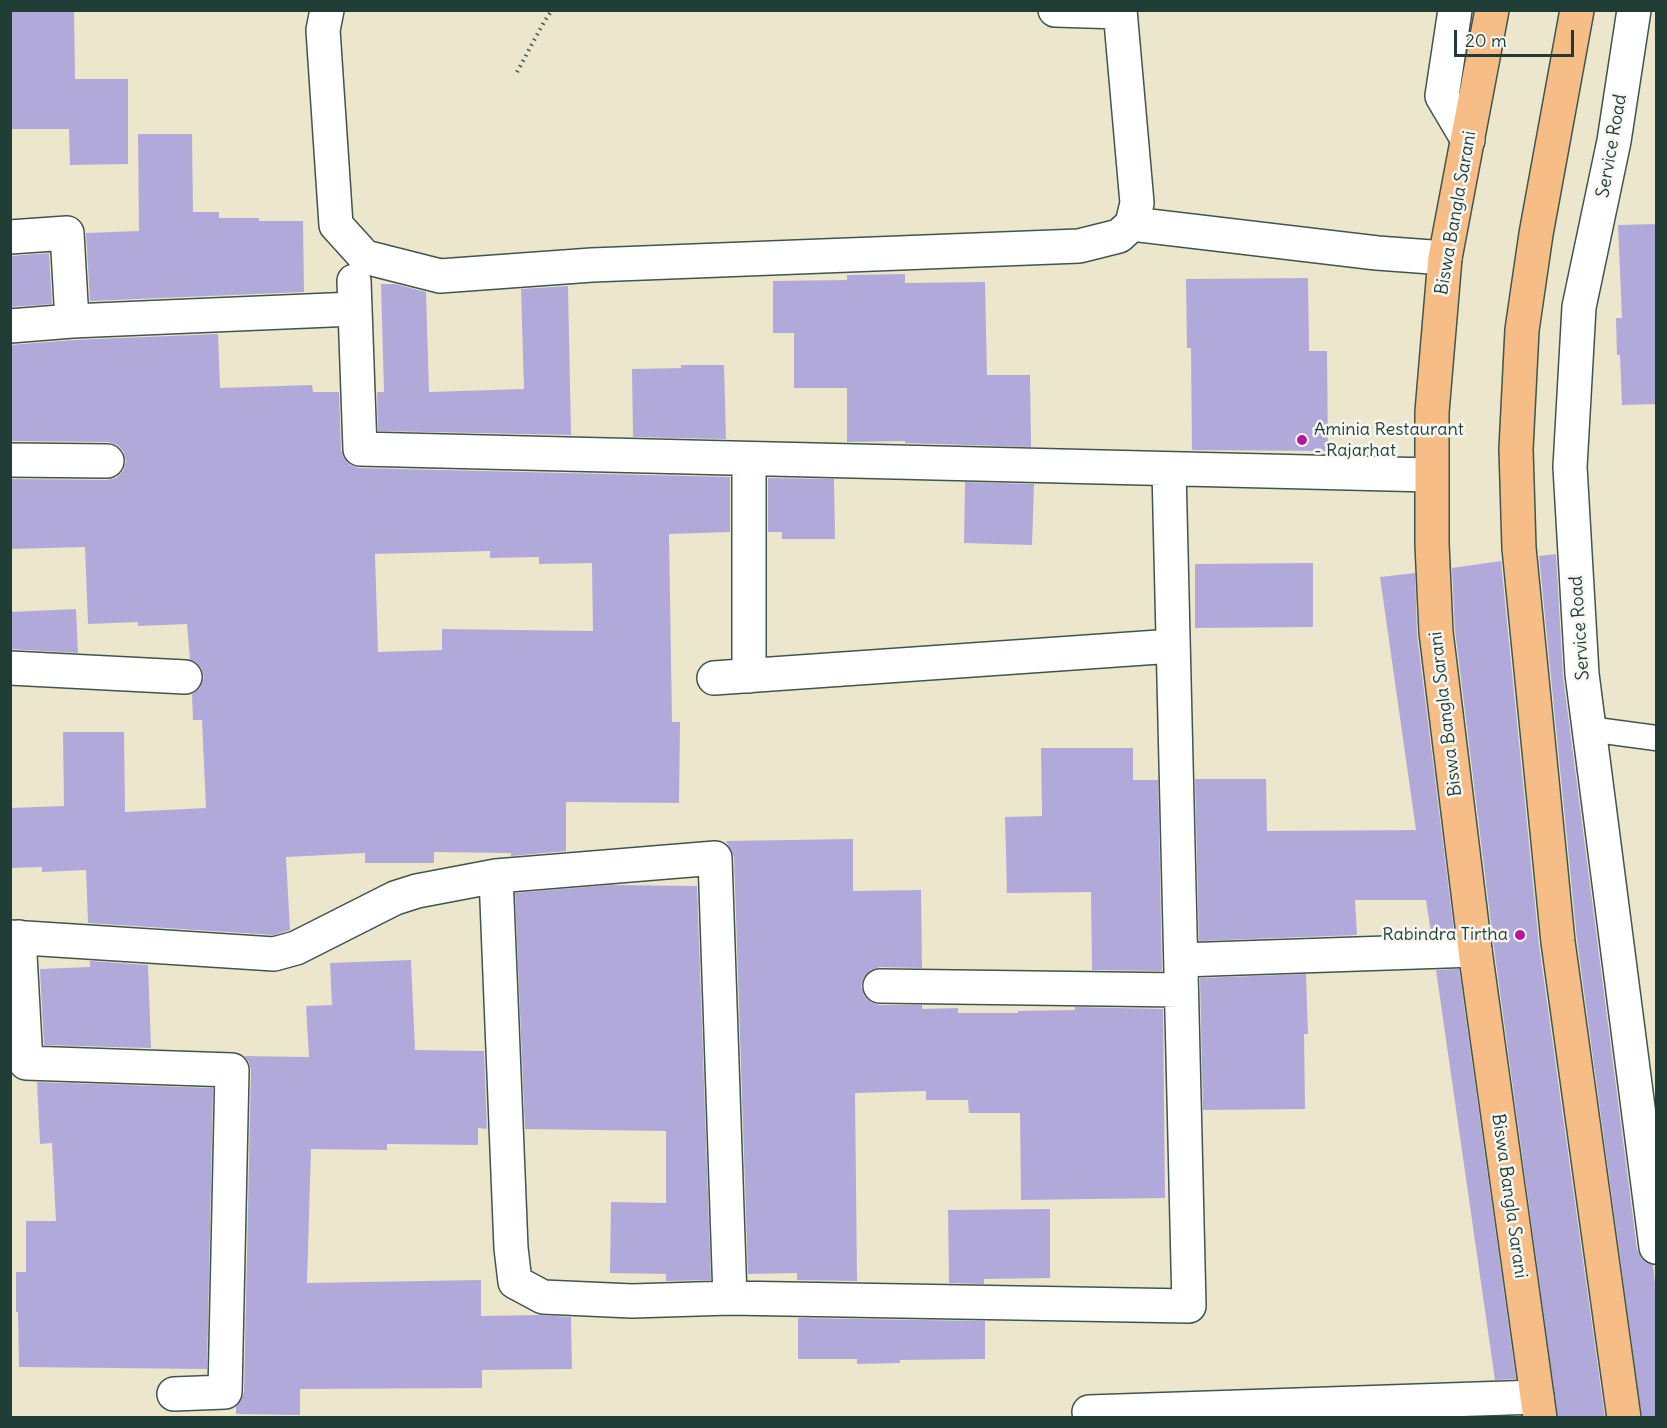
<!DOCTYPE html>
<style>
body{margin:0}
#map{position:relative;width:1667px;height:1428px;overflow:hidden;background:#ece7cc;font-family:Delius,sans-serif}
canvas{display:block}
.frame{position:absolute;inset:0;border:12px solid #1f3d34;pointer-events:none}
.scale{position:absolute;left:1454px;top:30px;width:120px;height:27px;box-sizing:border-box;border:3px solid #1f3d34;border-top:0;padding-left:8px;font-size:18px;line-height:21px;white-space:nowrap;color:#1f3d34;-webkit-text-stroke:4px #f6f6f2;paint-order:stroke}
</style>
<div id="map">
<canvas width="1667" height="1428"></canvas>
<div class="frame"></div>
<div class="scale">20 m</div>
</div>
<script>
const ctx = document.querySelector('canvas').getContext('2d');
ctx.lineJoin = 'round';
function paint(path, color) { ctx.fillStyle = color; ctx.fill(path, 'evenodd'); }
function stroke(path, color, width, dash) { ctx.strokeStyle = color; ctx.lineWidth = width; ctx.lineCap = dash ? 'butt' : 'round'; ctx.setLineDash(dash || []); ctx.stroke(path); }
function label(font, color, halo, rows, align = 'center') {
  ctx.font = font + ' Delius,sans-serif'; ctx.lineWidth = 5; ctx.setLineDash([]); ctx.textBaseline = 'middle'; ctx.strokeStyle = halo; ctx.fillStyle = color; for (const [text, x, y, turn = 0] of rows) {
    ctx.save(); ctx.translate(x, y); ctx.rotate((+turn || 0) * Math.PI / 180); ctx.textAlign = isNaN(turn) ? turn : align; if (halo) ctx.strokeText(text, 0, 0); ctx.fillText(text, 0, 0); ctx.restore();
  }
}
paint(new Path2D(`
 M 10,10 L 74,10 L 75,79 L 128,79 L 128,164 L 70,165 L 69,129 L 10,129 Z
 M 138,134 L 192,134 L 193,212 L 219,212 L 219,218 L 259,218 L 259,221 L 303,221 L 304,292 L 90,301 L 86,233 L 139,231 Z
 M 1656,224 L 1656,404 L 1622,405 L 1620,355 L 1617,355 L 1616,318 L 1622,318 L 1618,225 Z
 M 49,253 L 52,304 L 10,307 L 10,256 Z
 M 905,274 L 905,283 L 985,282 L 987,375 L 1030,375 L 1031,447 L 905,443 L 905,441 L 847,442 L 847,388 L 794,388 L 794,333 L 773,333 L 773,281 L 847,280 L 847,275 Z
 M 1308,278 L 1309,351 L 1327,351 L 1328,451 L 1192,450 L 1191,348 L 1187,348 L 1186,279 Z
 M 381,284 L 395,284 L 426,292 L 429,392 L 524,389 L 521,289 L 568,286 L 571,435 L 378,431 L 377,392 L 384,392 Z
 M 218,334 L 220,388 L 312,385 L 313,392 L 339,392 L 341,450 L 344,458 L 350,465 L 359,468 L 730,477 L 730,532 L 669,534 L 672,722 L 680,722 L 679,803 L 566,802 L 566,851 L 511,856 L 511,853 L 434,852 L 434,863 L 365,863 L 365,853 L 286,857 L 290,930 L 274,935 L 88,923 L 86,870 L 42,872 L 42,867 L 10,868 L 10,808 L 64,806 L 63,732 L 124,732 L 125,812 L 206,808 L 202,720 L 193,720 L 192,694 L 200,688 L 204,677 L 201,668 L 196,662 L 190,660 L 187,624 L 138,626 L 138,622 L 88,624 L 85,547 L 10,549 L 10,479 L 107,480 L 116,478 L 123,471 L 126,461 L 123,451 L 117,445 L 108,442 L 10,441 L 10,345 L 73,340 ZM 490,551 L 490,558 L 539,557 L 539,564 L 592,563 L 593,631 L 442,629 L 442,650 L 378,652 L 375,554 Z
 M 681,365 L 724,365 L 726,439 L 633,437 L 632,369 L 681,368 Z
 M 768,478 L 834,479 L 835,539 L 782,539 L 782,532 L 768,532 Z
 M 965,482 L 1034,484 L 1032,545 L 964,543 Z
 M 1556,554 L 1563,676 L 1637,1249 L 1642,1259 L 1653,1265 L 1656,1293 L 1656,1418 L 1642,1418 L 1577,940 L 1539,556 Z
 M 1501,561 L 1539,945 L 1605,1418 L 1558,1418 L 1494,948 L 1455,630 L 1452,568 Z
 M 1313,563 L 1313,627 L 1195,628 L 1195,564 Z
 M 1415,573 L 1417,634 L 1454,932 L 1431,933 L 1426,900 L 1355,900 L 1357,935 L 1199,941 L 1195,779 L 1266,779 L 1267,831 L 1416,830 L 1380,577 Z
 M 76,609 L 78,653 L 10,649 L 10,612 Z
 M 1041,748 L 1133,748 L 1133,780 L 1158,780 L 1162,971 L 1092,970 L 1091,892 L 1007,893 L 1005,817 L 1042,816 Z
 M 853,839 L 853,891 L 921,890 L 922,968 L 880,967 L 870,970 L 864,977 L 861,986 L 864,996 L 871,1002 L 880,1005 L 922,1005 L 922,1009 L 958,1008 L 958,1013 L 1018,1013 L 1018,1011 L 1075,1010 L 1075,1007 L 1163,1009 L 1165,1198 L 1021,1200 L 1020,1113 L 969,1113 L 968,1100 L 926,1100 L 926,1091 L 855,1093 L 857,1281 L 797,1280 L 797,1273 L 748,1274 L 734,857 L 726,841 Z
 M 610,885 L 697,886 L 711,1280 L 666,1281 L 666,1274 L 610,1273 L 611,1202 L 666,1203 L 666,1131 L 525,1129 L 515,893 Z
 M 411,960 L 415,1050 L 484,1051 L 487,1129 L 478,1128 L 478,1145 L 387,1144 L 387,1150 L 311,1149 L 307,1283 L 481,1280 L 481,1316 L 539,1315 L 571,1317 L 572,1369 L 482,1370 L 482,1388 L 300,1389 L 300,1415 L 236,1414 L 236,1406 L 241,1401 L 244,1392 L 251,1070 L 249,1062 L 244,1056 L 309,1057 L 306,1006 L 332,1005 L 330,963 Z
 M 90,961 L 148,965 L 151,1048 L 44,1045 L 40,969 L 90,967 Z
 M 1459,969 L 1516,1379 L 1495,1380 L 1436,970 Z
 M 1306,974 L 1308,1034 L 1304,1034 L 1305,1109 L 1203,1110 L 1200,978 Z
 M 37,1082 L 213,1088 L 207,1369 L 19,1367 L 18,1312 L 16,1312 L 16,1272 L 26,1272 L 26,1221 L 56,1221 L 52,1143 L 40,1144 Z
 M 1050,1209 L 1050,1278 L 984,1279 L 984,1284 L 949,1283 L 948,1210 Z
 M 798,1318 L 985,1321 L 985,1359 L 900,1360 L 900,1363 L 857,1364 L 857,1359 L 798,1359 Z`), '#b2a9db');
const service = new Path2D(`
 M 1589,729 L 1656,738`);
const minor = new Path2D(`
 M 327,10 L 323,30 L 336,225 L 365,257 L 440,276 L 592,265 L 1079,246 L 1119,236 L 1132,224 L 1137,203 L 1120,10
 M 1055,10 L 1120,12
 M 1132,224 L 1377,253 L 1445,258
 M 10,237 L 67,233 L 72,321
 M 354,281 L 360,449 L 1431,475
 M 10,326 L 72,321 L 354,309
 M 10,460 L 107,461
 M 10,668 L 185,677
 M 749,676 L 749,459
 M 714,678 L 1173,646
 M 496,876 L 511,1248 L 515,1282 L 543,1297 L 632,1301 L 730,1298
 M 10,937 L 274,954 L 296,948 L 395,898 L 417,891 L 496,876 L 715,858 L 730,1298 L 1189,1306 L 1169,470
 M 19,937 L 26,1063 L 232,1070 L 225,1392 L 174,1394
 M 1181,960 L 1475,950
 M 880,986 L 1181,990
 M 1089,1412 L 1537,1397`);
const tertiary = new Path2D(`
 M 1455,10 L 1442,96 L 1468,140
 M 1634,10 L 1614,141 L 1579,307 L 1570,467 L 1582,674 L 1656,1247`);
const primary = new Path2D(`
 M 1492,10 L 1445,258 L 1432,412 L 1432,544 L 1436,632 L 1475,950 L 1540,1418
 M 1577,10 L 1536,234 L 1522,330 L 1516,449 L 1519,548 L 1558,942 L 1624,1418`);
stroke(service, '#3e564b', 27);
stroke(minor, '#3e564b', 36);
stroke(tertiary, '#3e564b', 36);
stroke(primary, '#3e564b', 36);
stroke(new Path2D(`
 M 517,72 L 544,22 L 552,10`), '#3e564b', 4, [1.5, 4.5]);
stroke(service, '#fff', 24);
stroke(minor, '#fff', 33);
stroke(tertiary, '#fff', 33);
stroke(primary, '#f6be86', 33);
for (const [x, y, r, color] of [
 [1302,440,6,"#b5179e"],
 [1520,935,6,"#b5179e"]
]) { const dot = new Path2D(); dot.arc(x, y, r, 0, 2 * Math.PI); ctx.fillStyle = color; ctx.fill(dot); stroke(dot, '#f6f6f2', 2); }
label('18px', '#1f3d34', '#f6f6f2', [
 ["Service Road",1612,146,-80],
 ["Biswa Bangla Sarani",1456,213,-80],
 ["Service Road",1580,628,-94],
 ["Biswa Bangla Sarani",1446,714,-97],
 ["Biswa Bangla Sarani",1509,1196,82]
]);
label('18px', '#1f3d34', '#f6f6f2', [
 ["Aminia Restaurant",1314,430],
 ["- Rajarhat",1314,451],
 ["Rabindra Tirtha",1508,935,"right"]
], 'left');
</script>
